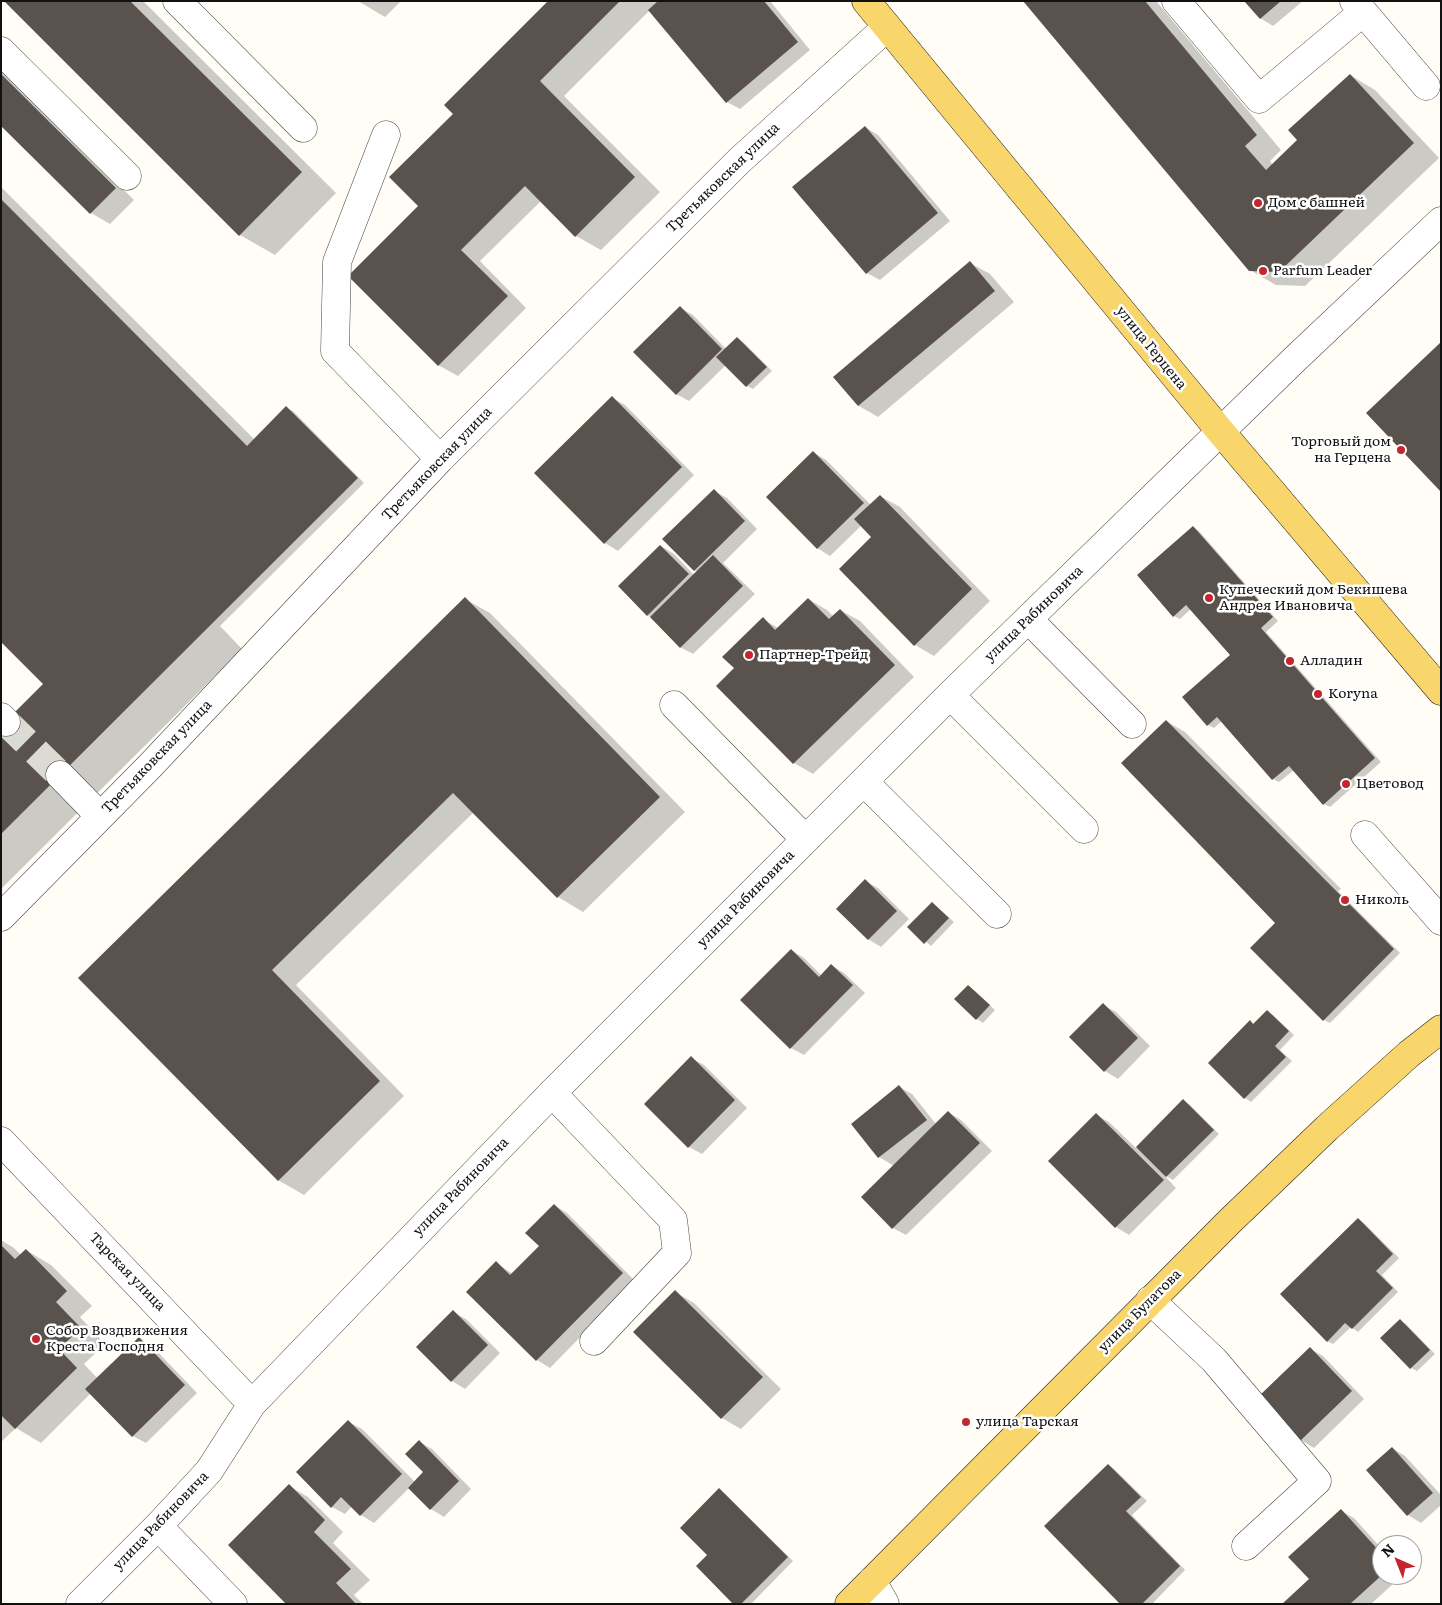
<!DOCTYPE html>
<meta charset="utf-8">
<style>
body{margin:0}
#map{position:relative;width:1442px;height:1605px;overflow:hidden;background:#fffdf5;font-family:Literata,serif}
canvas{display:block}
.frame{position:absolute;inset:0;border:2px solid #111;pointer-events:none}
.north{position:absolute;left:1372px;top:1535px;width:50px;height:50px;box-sizing:border-box;background:#fff;border:1px solid #a0a0a0;border-radius:50%;rotate:316deg;font-size:14px;font-weight:700;line-height:20px;text-align:center;color:#111}
.north::after{content:'';display:block;margin:auto;width:18px;height:22px;background:#c4262e;clip-path:polygon(50% 0,100% 100%,50% 72%,0 100%)}
</style>
<div id="map">
<canvas width="1442" height="1605"></canvas>
<div class="frame"></div>
<div class="north">N</div>
</div>
<script>
const ctx = document.querySelector('canvas').getContext('2d');
ctx.lineJoin = 'round';
function paint(path, color) { ctx.fillStyle = color; ctx.fill(path, 'evenodd'); }
function stroke(path, color, width, dash) { ctx.strokeStyle = color; ctx.lineWidth = width; ctx.lineCap = dash ? 'butt' : 'round'; ctx.setLineDash(dash || []); ctx.stroke(path); }
function label(font, color, halo, rows, align = 'center') {
  ctx.font = font + ' Literata,serif'; ctx.lineWidth = 5; ctx.setLineDash([]); ctx.textBaseline = 'middle'; ctx.strokeStyle = halo; ctx.fillStyle = color; for (const [text, x, y, turn = 0] of rows) {
    ctx.save(); ctx.translate(x, y); ctx.rotate((+turn || 0) * Math.PI / 180); ctx.textAlign = isNaN(turn) ? turn : align; if (halo) ctx.strokeText(text, 0, 0); ctx.fillText(text, 0, 0); ctx.restore();
  }
}
paint(new Path2D(`
 M 5,1 L 143,1 L 336,193 L 275,255 L 240,235 Z
 M 358,1 L 401,1 L 385,17 Z
 M 549,1 L 770,1 L 810,50 L 740,109 L 727,102 L 650,10 L 564,96 L 660,192 L 601,250 L 576,236 L 541,201 L 480,261 L 526,308 L 458,376 L 438,365 L 419,206 L 455,114 Z
 M 1025,1 L 1156,1 L 1281,150 L 1270,161 L 1273,165 L 1299,141 L 1350,75 L 1375,90 L 1439,158 L 1305,286 L 1276,285 L 1250,270 Z
 M 1246,1 L 1303,1 L 1273,26 L 1260,18 Z
 M 1,68 L 134,200 L 110,224 L 91,213 L 1,124 Z
 M 865,127 L 878,135 L 950,221 L 880,280 L 867,273 Z
 M 1,187 L 255,440 L 286,408 L 293,411 L 364,483 L 220,626 L 242,649 L 1,889 L 1,728 L 46,684 L 1,640 Z
 M 970,263 L 990,274 L 1014,302 L 878,417 L 859,406 L 834,377 Z
 M 680,308 L 693,315 L 726,349 L 737,338 L 743,342 L 772,371 L 753,389 L 747,386 L 726,365 L 689,401 L 676,394 Z
 M 612,398 L 625,405 L 694,475 L 618,551 L 605,543 L 536,473 Z
 M 813,452 L 826,460 L 871,505 L 880,496 L 900,507 L 990,601 L 934,656 L 915,645 L 873,537 L 862,525 L 830,556 L 817,548 Z
 M 714,491 L 727,498 L 757,529 L 723,563 L 755,594 L 693,654 L 680,647 L 648,615 L 661,546 L 674,554 L 694,575 L 698,572 L 694,570 Z
 M 1193,527 L 1199,531 L 1278,621 L 1266,632 L 1381,762 L 1330,807 L 1324,804 L 1294,770 L 1279,782 L 1273,779 L 1222,721 L 1214,728 L 1208,725 L 1232,655 L 1191,609 L 1180,619 L 1174,616 Z
 M 465,599 L 490,613 L 685,812 L 583,912 L 558,897 L 474,812 L 296,985 L 404,1096 L 304,1195 L 278,1180 L 79,978 Z
 M 808,599 L 827,610 L 834,617 L 840,610 L 860,621 L 914,677 L 813,774 L 794,763 L 718,686 L 736,668 L 763,619 L 778,628 Z
 M 1166,721 L 1185,732 L 1341,889 L 1338,891 L 1400,953 L 1330,1023 L 1324,1020 L 1277,923 Z
 M 865,881 L 878,888 L 909,919 L 881,947 L 868,939 Z
 M 932,903 L 954,922 L 931,946 L 909,927 Z
 M 791,950 L 804,958 L 822,976 L 831,965 L 844,973 L 865,993 L 804,1055 L 791,1048 Z
 M 968,986 L 974,990 L 995,1010 L 983,1023 L 977,1019 Z
 M 1103,1005 L 1116,1012 L 1150,1046 L 1118,1079 L 1105,1071 L 1071,1037 Z
 M 1267,1012 L 1273,1015 L 1294,1035 L 1280,1050 L 1292,1061 L 1251,1102 L 1245,1098 L 1210,1063 L 1250,1022 L 1254,1024 Z
 M 691,1058 L 704,1065 L 747,1108 L 702,1154 L 689,1147 Z
 M 899,1087 L 912,1094 L 936,1124 L 948,1112 L 961,1120 L 992,1151 L 906,1235 L 893,1228 L 863,1197 L 894,1166 L 879,1157 L 852,1124 Z
 M 1183,1101 L 1189,1104 L 1219,1134 L 1173,1180 L 1163,1174 L 1176,1188 L 1129,1235 L 1116,1227 L 1050,1161 L 1096,1115 L 1109,1122 L 1136,1148 Z
 M 554,1205 L 567,1213 L 635,1281 L 550,1368 L 537,1360 L 468,1292 L 496,1263 L 513,1274 L 541,1246 Z
 M 1358,1219 L 1364,1223 L 1399,1258 L 1382,1275 L 1398,1292 L 1358,1332 L 1351,1327 L 1333,1344 L 1327,1341 Z
 M 1,1240 L 14,1248 L 21,1255 L 26,1250 L 51,1265 L 92,1306 L 80,1317 L 105,1344 L 84,1364 L 98,1379 L 139,1339 L 152,1346 L 197,1393 L 146,1443 L 133,1436 L 91,1393 L 41,1443 L 16,1428 L 1,1442 Z
 M 675,1292 L 694,1303 L 781,1389 L 741,1429 L 722,1418 Z
 M 453,1312 L 466,1319 L 500,1353 L 465,1389 L 452,1381 Z
 M 1400,1321 L 1406,1324 L 1435,1354 L 1417,1371 L 1411,1368 Z
 M 1310,1349 L 1323,1356 L 1364,1399 L 1314,1448 L 1301,1440 L 1259,1397 Z
 M 349,1422 L 362,1429 L 415,1482 L 424,1472 L 419,1442 L 432,1449 L 471,1489 L 444,1517 L 431,1509 L 409,1488 L 374,1523 L 361,1515 L 352,1506 L 345,1514 L 332,1507 Z
 M 1392,1448 L 1405,1456 L 1441,1495 L 1441,1505 L 1421,1523 L 1408,1515 Z
 M 1108,1465 L 1114,1469 L 1147,1501 L 1132,1515 L 1185,1570 L 1152,1604 L 1122,1604 Z
 M 289,1486 L 308,1497 L 343,1532 L 333,1543 L 370,1580 L 354,1595 L 363,1604 L 288,1604 Z
 M 719,1490 L 725,1494 L 793,1561 L 751,1604 L 735,1604 Z
 M 1341,1511 L 1354,1518 L 1382,1549 L 1382,1575 L 1403,1575 L 1371,1604 L 1284,1604 L 1311,1580 Z`), '#0003');
paint(new Path2D(`
 M 4,1 L 130,1 L 302,172 L 239,236 Z
 M 548,1 L 620,1 L 540,81 L 635,177 L 575,237 L 525,186 L 461,250 L 508,296 L 438,366 L 348,276 L 418,206 L 389,177 L 453,114 L 444,105 Z
 M 658,1 L 764,1 L 798,42 L 726,103 L 648,10 Z
 M 1023,1 L 1145,1 L 1257,135 L 1245,146 L 1266,170 L 1297,140 L 1288,130 L 1350,74 L 1414,143 L 1279,272 L 1249,271 Z
 M 1244,1 L 1281,1 L 1260,19 Z
 M 1,74 L 116,188 L 90,214 L 1,126 Z
 M 865,126 L 938,213 L 866,274 L 792,187 Z
 M 1,199 L 247,446 L 286,406 L 358,478 L 1,834 L 1,726 L 43,684 L 1,642 Z
 M 970,261 L 995,291 L 858,406 L 833,377 Z
 M 680,306 L 722,349 L 676,395 L 633,352 Z
 M 737,337 L 767,367 L 746,387 L 716,357 Z
 M 1441,342 L 1441,492 L 1366,413 Z
 M 612,396 L 682,467 L 604,544 L 534,473 Z
 M 813,451 L 864,503 L 817,549 L 766,497 Z
 M 714,489 L 745,521 L 694,571 L 662,539 Z
 M 880,495 L 972,589 L 914,646 L 839,569 L 871,537 L 854,519 Z
 M 1193,526 L 1273,617 L 1261,628 L 1375,758 L 1323,805 L 1289,766 L 1272,780 L 1217,717 L 1207,726 L 1182,697 L 1230,655 L 1186,605 L 1173,617 L 1137,575 Z
 M 660,545 L 689,574 L 647,616 L 618,586 Z
 M 713,555 L 743,586 L 680,648 L 650,617 Z
 M 465,597 L 660,797 L 557,898 L 453,793 L 272,970 L 380,1081 L 278,1181 L 78,978 Z
 M 808,598 L 829,619 L 840,609 L 895,665 L 793,764 L 716,686 L 734,668 L 722,657 L 763,617 L 775,630 Z
 M 1166,720 L 1394,949 L 1323,1021 L 1250,948 L 1275,923 L 1121,763 Z
 M 865,879 L 897,911 L 868,940 L 836,909 Z
 M 932,902 L 949,918 L 924,944 L 907,927 Z
 M 791,949 L 819,977 L 831,964 L 853,985 L 790,1049 L 740,1000 Z
 M 968,985 L 990,1005 L 976,1020 L 954,999 Z
 M 1103,1003 L 1138,1038 L 1104,1072 L 1069,1037 Z
 M 1267,1010 L 1289,1031 L 1275,1046 L 1286,1057 L 1244,1099 L 1208,1063 L 1250,1020 L 1253,1024 Z
 M 691,1056 L 735,1100 L 688,1148 L 644,1104 Z
 M 899,1085 L 927,1120 L 878,1158 L 851,1124 Z
 M 1183,1099 L 1214,1130 L 1166,1177 L 1136,1147 Z
 M 948,1111 L 980,1143 L 892,1229 L 861,1197 Z
 M 1096,1113 L 1164,1180 L 1115,1228 L 1048,1161 Z
 M 554,1204 L 623,1273 L 536,1361 L 466,1292 L 496,1261 L 510,1275 L 539,1246 L 525,1233 Z
 M 1358,1218 L 1393,1254 L 1376,1271 L 1393,1288 L 1352,1329 L 1345,1323 L 1327,1342 L 1280,1294 Z
 M 1,1245 L 15,1259 L 26,1249 L 67,1291 L 56,1302 L 81,1328 L 59,1349 L 77,1368 L 15,1429 L 1,1415 Z
 M 675,1290 L 763,1377 L 721,1419 L 633,1332 Z
 M 453,1310 L 488,1345 L 451,1382 L 416,1347 Z
 M 1400,1319 L 1430,1350 L 1410,1369 L 1380,1338 Z
 M 139,1337 L 185,1385 L 132,1437 L 85,1389 Z
 M 1310,1347 L 1352,1391 L 1300,1441 L 1258,1397 Z
 M 348,1420 L 402,1474 L 360,1516 L 341,1497 L 331,1508 L 296,1472 Z
 M 419,1440 L 459,1481 L 430,1510 L 408,1488 L 423,1472 L 405,1454 Z
 M 1392,1447 L 1433,1493 L 1407,1516 L 1366,1470 Z
 M 1108,1464 L 1141,1497 L 1126,1511 L 1180,1566 L 1142,1604 L 1120,1604 L 1044,1526 Z
 M 289,1484 L 325,1520 L 314,1532 L 351,1569 L 336,1583 L 356,1604 L 286,1604 L 228,1545 Z
 M 719,1488 L 788,1557 L 741,1604 L 733,1604 L 696,1566 L 707,1555 L 680,1528 Z
 M 1341,1509 L 1382,1554 L 1382,1575 L 1350,1604 L 1282,1604 L 1309,1579 L 1288,1557 Z`), '#5a524d');
stroke(new Path2D(`
 M 6,722 L 60,775`), '#dbdad3', 28, [28, 14]);
const minor = new Path2D(`
 M 177,1 L 303,128
 M 1176,1 L 1259,99 L 1363,12
 M 1354,1 L 1426,86
 M 1,51 L 127,176
 M 386,135 L 337,262 L 335,351 L 440,459
 M 1029,620 L 1132,724
 M 950,695 L 1084,829
 M 674,705 L 805,839
 M 1,717 L 6,722
 M 60,775 L 100,816
 M 864,782 L 997,914
 M 1365,835 L 1441,921
 M 1,917 L 150,766 L 440,459 L 740,160 L 887,27
 M 552,1093 L 673,1220 L 677,1253 L 594,1341
 M 1,1141 L 252,1404
 M 1150,1300 L 1214,1360 L 1317,1481 L 1246,1546
 M 158,1526 L 233,1604
 M 872,1581 L 885,1604
 M 80,1604 L 158,1526 L 209,1471 L 252,1404 L 552,1093 L 950,695 L 1295,359 L 1441,221`);
const major = new Path2D(`
 M 866,1 L 1221,432 L 1441,691
 M 849,1604 L 1230,1221 L 1327,1128 L 1409,1054 L 1441,1029`);
stroke(minor, '#444', 29);
stroke(major, '#222', 29);
stroke(minor, '#fff', 28);
stroke(major, '#f9d66b', 28);
for (const [x, y, r, color] of [
 [1258,203,5,"#c4262e"],
 [1263,271,5,"#c4262e"],
 [1401,450,5,"#c4262e"],
 [1209,598,5,"#c4262e"],
 [749,655,5,"#c4262e"],
 [1290,661,5,"#c4262e"],
 [1318,694,5,"#c4262e"],
 [1346,784,5,"#c4262e"],
 [1345,900,5,"#c4262e"],
 [36,1339,5,"#c4262e"],
 [966,1422,5,"#c4262e"]
]) { const dot = new Path2D(); dot.arc(x, y, r, 0, 2 * Math.PI); ctx.fillStyle = color; ctx.fill(dot); stroke(dot, '#fff', 2); }
label('14px', '#111', '#fff', [
 ["Третьяковская улица",723,178,-44],
 ["улица Герцена",1151,348,51],
 ["Третьяковская улица",437,464,-46],
 ["улица Рабиновича",1034,614,-44],
 ["Третьяковская улица",157,757,-46],
 ["улица Рабиновича",746,899,-45],
 ["улица Рабиновича",461,1187,-46],
 ["Тарская улица",127,1272,46],
 ["улица Булатова",1140,1311,-45],
 ["улица Рабиновича",161,1521,-46]
]);
label('14px', '#111', '#fff', [
 ["Дом с башней",1268,203],
 ["Parfum Leader",1273,271],
 ["Торговый дом",1391,442,"right"],
 ["на Герцена",1391,458,"right"],
 ["Купеческий дом Бекишева",1219,590],
 ["Андрея Ивановича",1219,606],
 ["Партнер-Трейд",759,655],
 ["Алладин",1300,661],
 ["Koryna",1328,694],
 ["Цветовод",1356,784],
 ["Николь",1355,900],
 ["Собор Воздвижения",46,1331],
 ["Креста Господня",46,1347],
 ["улица Тарская",976,1422]
], 'left');
</script>
